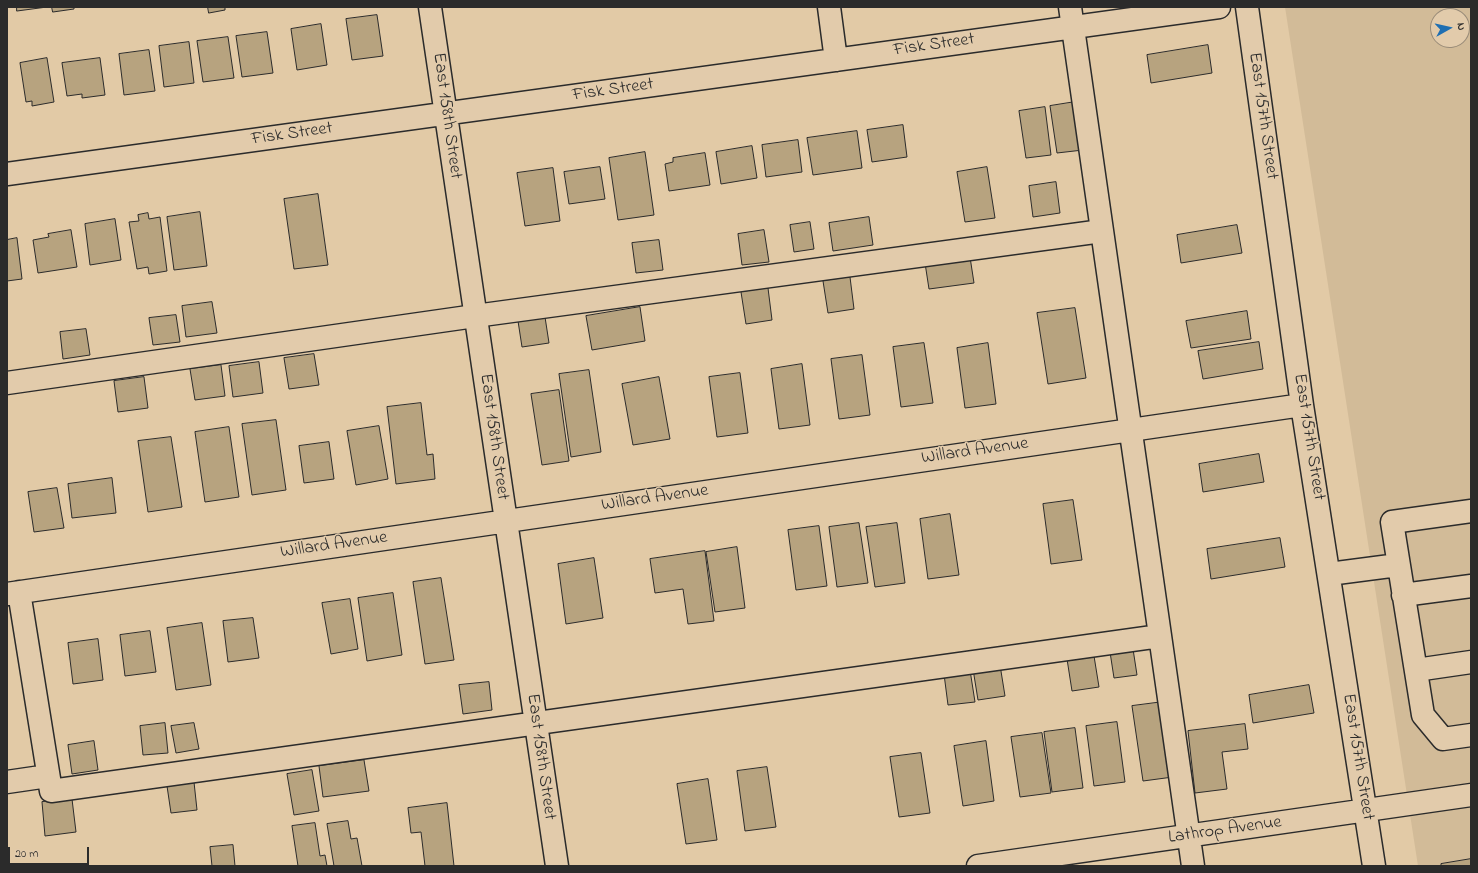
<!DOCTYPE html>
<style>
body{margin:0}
#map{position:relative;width:1478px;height:873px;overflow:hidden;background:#e2caa6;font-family:"Indie Flower",sans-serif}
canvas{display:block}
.frame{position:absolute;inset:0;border:8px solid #2b2b2b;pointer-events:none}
.north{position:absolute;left:1430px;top:8px;width:40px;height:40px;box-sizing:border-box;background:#e2cbab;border:1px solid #998b78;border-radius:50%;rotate:82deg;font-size:11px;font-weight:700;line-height:16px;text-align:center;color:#2b2b2b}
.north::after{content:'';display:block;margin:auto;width:14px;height:18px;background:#1f6fb2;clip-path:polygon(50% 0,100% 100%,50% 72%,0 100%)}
.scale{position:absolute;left:8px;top:847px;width:81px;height:18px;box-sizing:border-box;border:2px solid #2b2b2b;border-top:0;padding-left:5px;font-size:12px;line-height:14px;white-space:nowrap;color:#2b2b2b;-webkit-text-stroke:3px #e2cbab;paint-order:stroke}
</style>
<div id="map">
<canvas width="1478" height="873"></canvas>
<div class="frame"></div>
<div class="north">N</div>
<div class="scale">20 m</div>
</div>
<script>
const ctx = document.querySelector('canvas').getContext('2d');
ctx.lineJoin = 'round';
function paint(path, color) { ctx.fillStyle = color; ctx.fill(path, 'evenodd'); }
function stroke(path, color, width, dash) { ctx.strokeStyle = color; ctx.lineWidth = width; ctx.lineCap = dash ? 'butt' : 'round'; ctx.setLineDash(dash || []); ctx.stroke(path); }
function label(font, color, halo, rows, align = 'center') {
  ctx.font = font + ' "Indie Flower",sans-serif'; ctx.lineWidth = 3; ctx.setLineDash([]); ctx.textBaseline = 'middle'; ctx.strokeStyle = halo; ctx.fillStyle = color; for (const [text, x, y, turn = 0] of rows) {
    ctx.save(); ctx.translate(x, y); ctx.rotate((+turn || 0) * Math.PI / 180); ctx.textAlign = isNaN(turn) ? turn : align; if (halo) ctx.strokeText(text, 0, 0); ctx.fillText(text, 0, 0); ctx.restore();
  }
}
paint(new Path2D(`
 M 1285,7 L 1471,7 L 1471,866 L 1418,866 ZM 1438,16 L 1462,16 L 1462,40 L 1438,40 Z`), '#d2bb98');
const building = new Path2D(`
 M 17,7 L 47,7 L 17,11 Z
 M 52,7 L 74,7 L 74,9 L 53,12 Z
 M 208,7 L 225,7 L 225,10 L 209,13 Z
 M 377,15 L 383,56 L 352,60 L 346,19 Z
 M 321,24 L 327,65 L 297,70 L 291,29 Z
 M 267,32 L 273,73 L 242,77 L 236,36 Z
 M 228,37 L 234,78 L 203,82 L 197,41 Z
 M 189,42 L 194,83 L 164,87 L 159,46 Z
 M 1208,45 L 1212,73 L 1151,83 L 1147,55 Z
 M 149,50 L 155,91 L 124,95 L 119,54 Z
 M 47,58 L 54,102 L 32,106 L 32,101 L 26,102 L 20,63 Z
 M 100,58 L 105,95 L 82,98 L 82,94 L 67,96 L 62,63 Z
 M 1075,102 L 1083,150 L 1057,153 L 1050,106 Z
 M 1045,107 L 1051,155 L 1026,158 L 1019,111 Z
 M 903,125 L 907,157 L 872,162 L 867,130 Z
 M 857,131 L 862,168 L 813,175 L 807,138 Z
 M 798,140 L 802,172 L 766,177 L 762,145 Z
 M 752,146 L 757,178 L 721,184 L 716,152 Z
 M 645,152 L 654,215 L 618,220 L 609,158 Z
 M 705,153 L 710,185 L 669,191 L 665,164 L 673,162 L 673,158 Z
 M 600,167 L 605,199 L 569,204 L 564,172 Z
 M 987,167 L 995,218 L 965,222 L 957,172 Z
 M 553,168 L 560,221 L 525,226 L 517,173 Z
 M 1056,182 L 1060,213 L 1033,217 L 1029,186 Z
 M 318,194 L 328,265 L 294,269 L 284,199 Z
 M 200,212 L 207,266 L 174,270 L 167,217 Z
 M 148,213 L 149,219 L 160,217 L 167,271 L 149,274 L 148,267 L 137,269 L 129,222 L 139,221 L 138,215 Z
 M 869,217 L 873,245 L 833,251 L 829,223 Z
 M 115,219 L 121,260 L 90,265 L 85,224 Z
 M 810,222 L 814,249 L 794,252 L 790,225 Z
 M 1237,225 L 1242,253 L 1181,263 L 1177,235 Z
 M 71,230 L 77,267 L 38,273 L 33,240 L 49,237 L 48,234 Z
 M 764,230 L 769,262 L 742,265 L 738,234 Z
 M 17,238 L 22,279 L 7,281 L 7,240 Z
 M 659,240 L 663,270 L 636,273 L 632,243 Z
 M 970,257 L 974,283 L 929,289 L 925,263 Z
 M 850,277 L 854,309 L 828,313 L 823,281 Z
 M 768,288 L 772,320 L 746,324 L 741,292 Z
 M 212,302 L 217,333 L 186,337 L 182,306 Z
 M 640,307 L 645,341 L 592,350 L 586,316 Z
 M 1075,308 L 1086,378 L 1048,384 L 1037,313 Z
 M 1247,311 L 1251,339 L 1191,348 L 1186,321 Z
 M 176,315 L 180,342 L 153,345 L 149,318 Z
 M 545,317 L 549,343 L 522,347 L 518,321 Z
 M 86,329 L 90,355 L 63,359 L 60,332 Z
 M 1259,342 L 1263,369 L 1203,379 L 1198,351 Z
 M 924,343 L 933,403 L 901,407 L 893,347 Z
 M 988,343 L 996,404 L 965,408 L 957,348 Z
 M 314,354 L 319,385 L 289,389 L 284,358 Z
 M 862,355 L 870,415 L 839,419 L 831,359 Z
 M 259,362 L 263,393 L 233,397 L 229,366 Z
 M 802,364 L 810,425 L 779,429 L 771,369 Z
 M 221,365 L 225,396 L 195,400 L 190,369 Z
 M 589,370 L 601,452 L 571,457 L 559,374 Z
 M 740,373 L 748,433 L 717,437 L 709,377 Z
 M 144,377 L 148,408 L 118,412 L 114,381 Z
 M 659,377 L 670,439 L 633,445 L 622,384 Z
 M 559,390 L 569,461 L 542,465 L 531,394 Z
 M 421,403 L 427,455 L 433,454 L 435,479 L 396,484 L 387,407 Z
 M 276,420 L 286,490 L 252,495 L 242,424 Z
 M 379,426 L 388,479 L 356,485 L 347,431 Z
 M 229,427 L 239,497 L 205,502 L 195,432 Z
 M 171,437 L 182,507 L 148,512 L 138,441 Z
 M 329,442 L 334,479 L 304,483 L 299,446 Z
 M 1259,454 L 1264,482 L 1203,492 L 1199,464 Z
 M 112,478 L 116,513 L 72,518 L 68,484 Z
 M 57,488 L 64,528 L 34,532 L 28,492 Z
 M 1073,500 L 1082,560 L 1051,564 L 1043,504 Z
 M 950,514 L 959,575 L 928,579 L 920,519 Z
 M 859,523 L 868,583 L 837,587 L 829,527 Z
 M 897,523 L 905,583 L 875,587 L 866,527 Z
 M 819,526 L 827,586 L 796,590 L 788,530 Z
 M 1280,538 L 1285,567 L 1211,579 L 1207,549 Z
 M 737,547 L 745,608 L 715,612 L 706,552 Z
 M 705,551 L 714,621 L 688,624 L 683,589 L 655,593 L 650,559 Z
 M 594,558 L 603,618 L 566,624 L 558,564 Z
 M 441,578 L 454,660 L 425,664 L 413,582 Z
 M 393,593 L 402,655 L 367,661 L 358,598 Z
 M 350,599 L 358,649 L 331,654 L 322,603 Z
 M 253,618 L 259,658 L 228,662 L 223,621 Z
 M 202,623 L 211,685 L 176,690 L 167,628 Z
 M 150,631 L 156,672 L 125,676 L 120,635 Z
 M 98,639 L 103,680 L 73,684 L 68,643 Z
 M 1133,649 L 1137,675 L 1114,678 L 1110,652 Z
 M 1094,656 L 1099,687 L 1072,691 L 1067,659 Z
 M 1000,665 L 1005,696 L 978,700 L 973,669 Z
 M 970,670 L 975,702 L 948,705 L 944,674 Z
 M 489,682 L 492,710 L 463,714 L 459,685 Z
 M 1309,685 L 1314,713 L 1253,723 L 1249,695 Z
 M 1163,702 L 1173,777 L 1143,781 L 1132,706 Z
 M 1117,722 L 1125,782 L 1094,786 L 1086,726 Z
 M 165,723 L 168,753 L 143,755 L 140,726 Z
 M 194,723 L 199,749 L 176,753 L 171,726 Z
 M 1245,724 L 1248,749 L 1222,752 L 1227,789 L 1195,793 L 1188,731 Z
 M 1075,728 L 1083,788 L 1052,792 L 1044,732 Z
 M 1042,733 L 1051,793 L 1020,797 L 1011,737 Z
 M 94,741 L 98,770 L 72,774 L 68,745 Z
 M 986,741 L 994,801 L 963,806 L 954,746 Z
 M 921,753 L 930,813 L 899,817 L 890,757 Z
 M 364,760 L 369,791 L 323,797 L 319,766 Z
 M 767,767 L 776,827 L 745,831 L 737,771 Z
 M 312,770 L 319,811 L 294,815 L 287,774 Z
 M 708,779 L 717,840 L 686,844 L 677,784 Z
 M 194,782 L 197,810 L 171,813 L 167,786 Z
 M 72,799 L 76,832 L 45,836 L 42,802 Z
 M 447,803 L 454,866 L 425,866 L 421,832 L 411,833 L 408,808 Z
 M 348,821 L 351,839 L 357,838 L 362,866 L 334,866 L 327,824 Z
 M 315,823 L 320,856 L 325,855 L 327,866 L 298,866 L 292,826 Z
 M 233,845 L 235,866 L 212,866 L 210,847 Z
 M 1471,859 L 1471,866 L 1441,866 L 1441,864 Z`);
paint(building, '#b7a37f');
stroke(building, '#2b2b2b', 1);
const minor = new Path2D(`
 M 430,7 L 557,866
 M 829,7 L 836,60
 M 1070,7 L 1193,866
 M 1247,7 L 1302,405 L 1374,866
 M 7,174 L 1219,7
 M 7,383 L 475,316 L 1102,231
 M 1471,511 L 1392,522 L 1423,715 L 1443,739 L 1471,735
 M 1329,574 L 1398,565
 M 19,592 L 51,791 L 1160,636
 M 7,594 L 1302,405
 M 1403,595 L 1471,586
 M 1416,670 L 1471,662
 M 7,782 L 48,776
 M 978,866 L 1471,795`);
stroke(minor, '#2b2b2b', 25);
stroke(minor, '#e2cbab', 22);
label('18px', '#2b2b2b', '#e2cbab', [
 ["Fisk Street",934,46,-8],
 ["Fisk Street",613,91,-8],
 ["East 158th Street",446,116,82],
 ["East 157th Street",1262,116,82],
 ["Fisk Street",292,135,-8],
 ["East 158th Street",493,437,82],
 ["East 157th Street",1308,437,81],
 ["Willard Avenue",975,452,-8],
 ["Willard Avenue",655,499,-8],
 ["Willard Avenue",334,546,-8],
 ["East 158th Street",540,757,82],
 ["East 157th Street",1357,757,81],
 ["Lathrop Avenue",1225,831,-8]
]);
</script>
